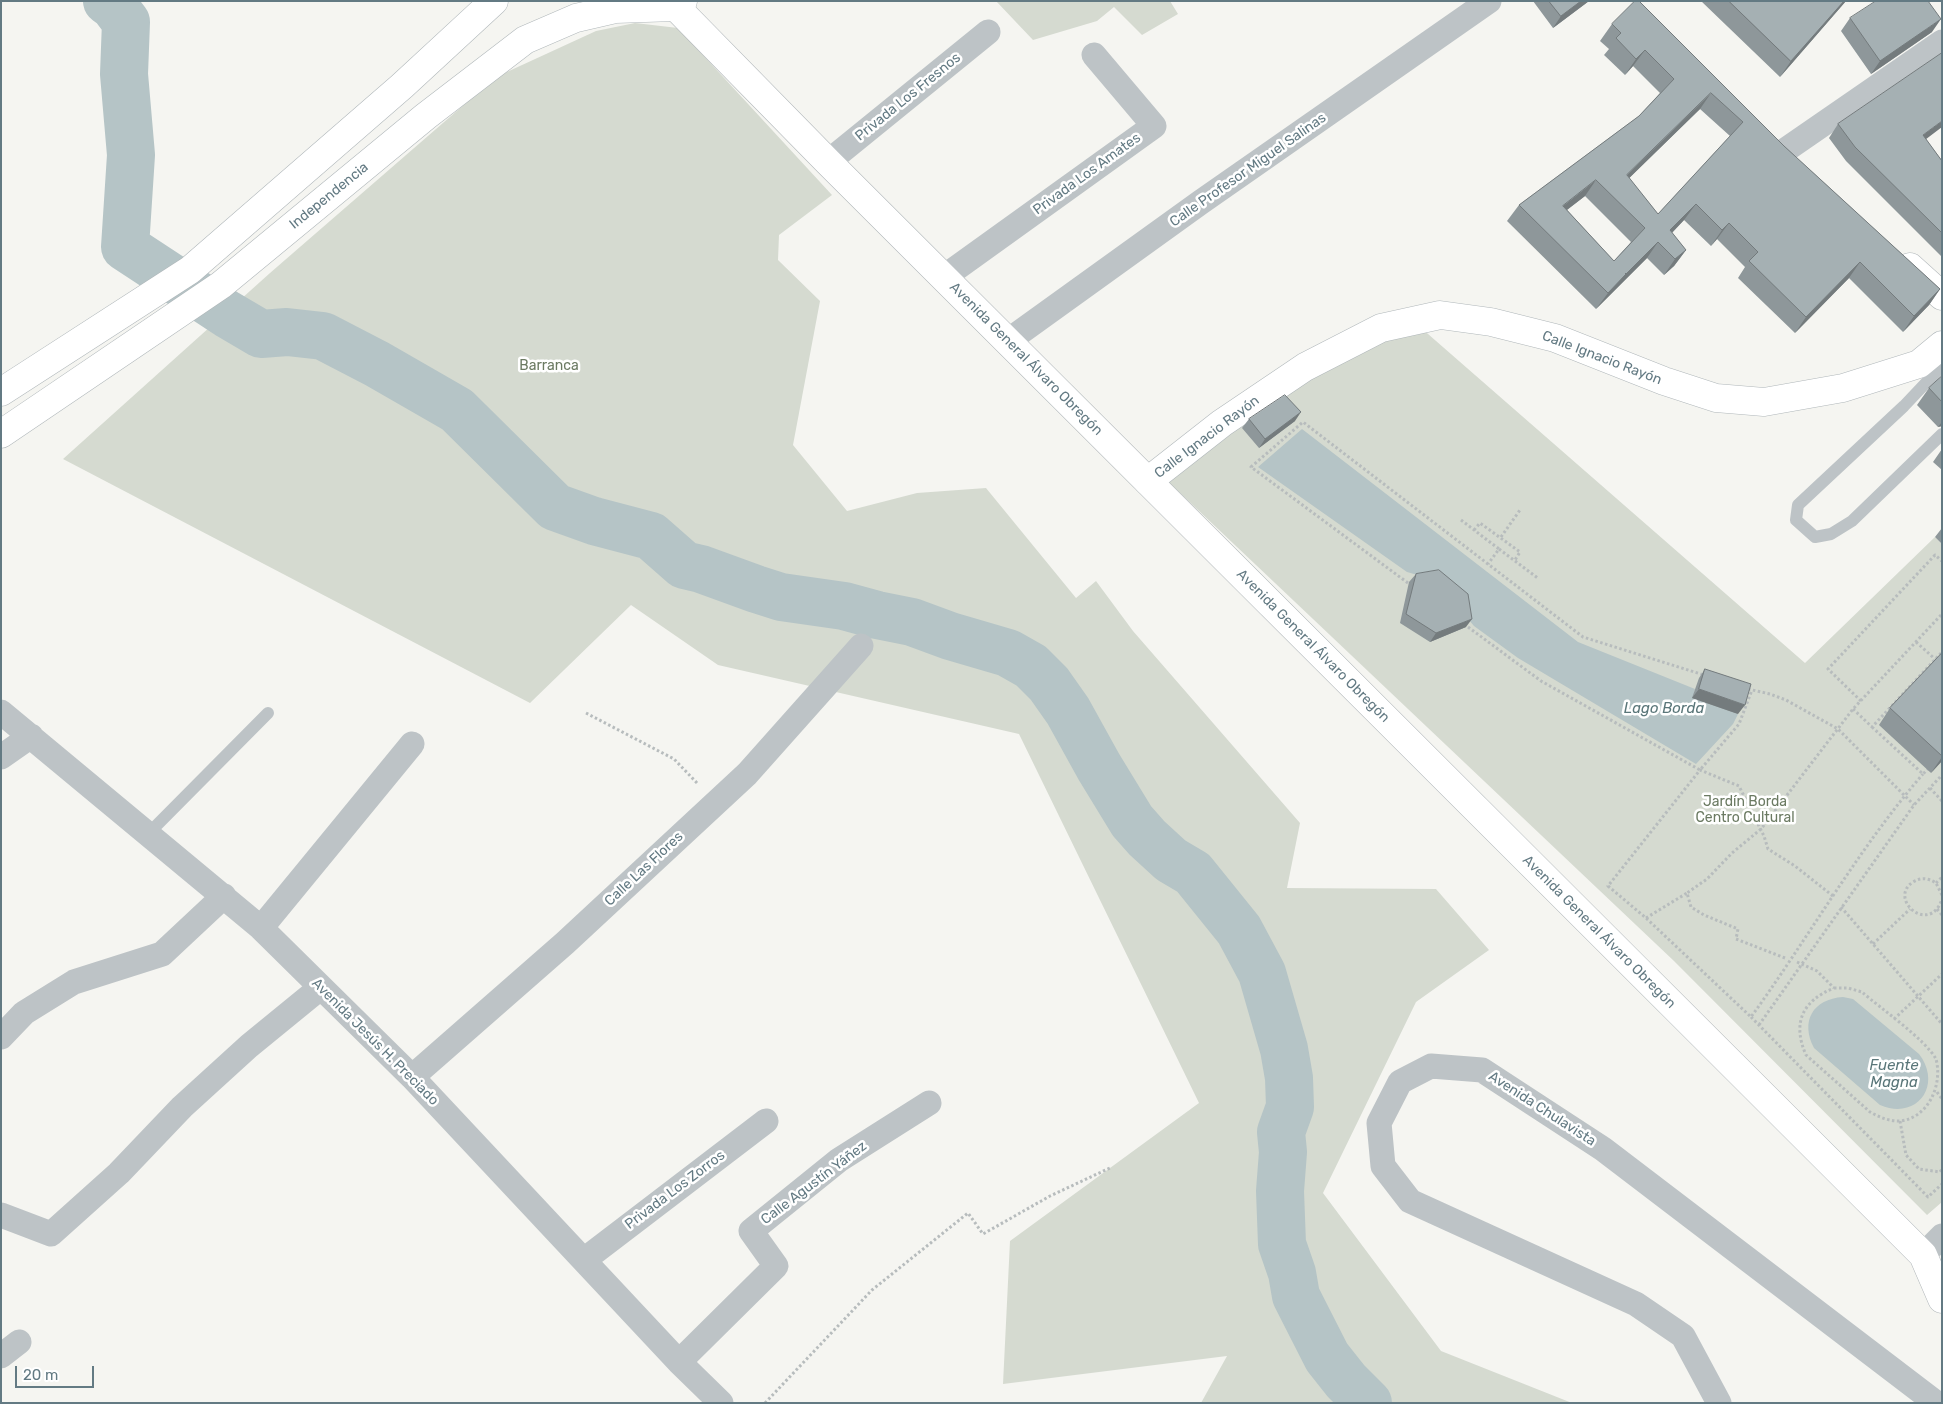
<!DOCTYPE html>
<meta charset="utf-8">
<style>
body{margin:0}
#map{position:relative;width:1943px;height:1404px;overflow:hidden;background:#f5f5f1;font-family:Rubik,sans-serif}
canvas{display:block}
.frame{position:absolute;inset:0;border:2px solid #637a83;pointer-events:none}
.scale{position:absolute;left:15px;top:1366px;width:79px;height:22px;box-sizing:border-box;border:2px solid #637a83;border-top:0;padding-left:6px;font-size:15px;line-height:18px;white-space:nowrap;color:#637a83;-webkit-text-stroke:4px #fff;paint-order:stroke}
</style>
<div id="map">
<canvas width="1943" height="1404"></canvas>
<div class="frame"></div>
<div class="scale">20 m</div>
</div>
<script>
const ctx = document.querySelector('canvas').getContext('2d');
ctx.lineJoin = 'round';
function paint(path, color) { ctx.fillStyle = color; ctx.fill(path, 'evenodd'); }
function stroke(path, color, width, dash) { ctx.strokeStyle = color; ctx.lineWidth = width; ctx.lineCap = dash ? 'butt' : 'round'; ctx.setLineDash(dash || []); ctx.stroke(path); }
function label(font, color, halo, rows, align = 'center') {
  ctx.font = font + ' Rubik,sans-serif'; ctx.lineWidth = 5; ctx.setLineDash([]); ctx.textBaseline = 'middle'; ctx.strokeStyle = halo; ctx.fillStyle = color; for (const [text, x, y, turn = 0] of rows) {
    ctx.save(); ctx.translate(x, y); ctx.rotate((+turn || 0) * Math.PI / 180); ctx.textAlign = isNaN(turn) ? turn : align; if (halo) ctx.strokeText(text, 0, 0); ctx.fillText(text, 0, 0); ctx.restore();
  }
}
paint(new Path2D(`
 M 996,1 L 1170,1 L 1178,14 L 1142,35 L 1114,7 L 1097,21 L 1033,40 Z
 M 635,23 L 678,28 L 832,195 L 779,235 L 778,260 L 820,301 L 793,445 L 847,511 L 917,493 L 986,488 L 1076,598 L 1096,581 L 1133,631 L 1300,823 L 1287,888 L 1436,889 L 1489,950 L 1416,1002 L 1323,1193 L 1441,1351 L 1572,1403 L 1201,1403 L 1227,1356 L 1003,1384 L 1010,1241 L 1199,1103 L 1019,734 L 718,665 L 631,605 L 530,703 L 63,459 L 270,273 L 496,77 L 596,31 Z
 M 1420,327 L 1805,663 L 1935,537 L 1942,544 L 1942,658 L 1930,773 L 1942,761 L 1942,1202 L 1927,1215 L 1674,961 L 1161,475 L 1386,331 Z`), '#d5dad0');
paint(new Path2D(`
 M 1302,429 L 1578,642 L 1695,689 L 1693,698 L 1738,714 L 1733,724 L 1696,764 L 1518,658 L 1474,626 L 1432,576 L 1414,574 L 1407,572 L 1258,467 Z
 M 1843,997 L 1853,999 L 1919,1054 C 1943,1085 1917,1121 1880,1105 L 1814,1048 C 1800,1021 1813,999 1843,997 Z`), '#b5c4c6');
stroke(new Path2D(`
 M 107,1 L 114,6 L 126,22 L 124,74 L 131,155 L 125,247 L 227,314 L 261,334 L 287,332 L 323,336 L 377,364 L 457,410 L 555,507 L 594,521 L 651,536 L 684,565 L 701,569 L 756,589 L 781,597 L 844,606 L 877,615 L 912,622 L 950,636 L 1008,653 L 1031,666 L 1049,684 L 1068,711 L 1099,767 L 1132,821 L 1147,838 L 1171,860 L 1193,873 L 1239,930 L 1262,973 L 1284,1049 L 1289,1078 L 1290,1107 L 1281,1132 L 1283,1152 L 1280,1191 L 1282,1244 L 1292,1273 L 1296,1296 L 1327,1357 L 1346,1381 L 1368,1403`), '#b5c4c6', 48);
const secondary = new Path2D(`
 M 1,392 L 190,270 L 402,86 L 494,1
 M 1,434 L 221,285 L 426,116 L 525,40 L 576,18 L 615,9 L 675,7 L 683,1
 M 1148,481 L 1222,423 L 1305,367 L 1381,328 L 1440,315 L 1491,322 L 1555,338 L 1664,381 L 1716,398 L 1764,402 L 1843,388 L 1919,364 L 1942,345`);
const primary = new Path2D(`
 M 670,1 L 828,162 L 1923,1255 L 1942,1299
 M 1910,267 L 1942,296`);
stroke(secondary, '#b0b7ba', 29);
stroke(primary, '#b1b7ba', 29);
stroke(new Path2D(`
 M 1461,520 L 1499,549 L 1488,564
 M 1474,530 L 1480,523 L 1520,552 L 1515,560
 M 1501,537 L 1520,510
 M 1499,549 L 1539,579
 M 1412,586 L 1251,467 L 1303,422 L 1583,637 L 1704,675
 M 1464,624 L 1541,681 L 1700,770 L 1739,724 L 1752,690
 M 1916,642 L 1935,659
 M 1748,689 L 1770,694 L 1786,700 L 1838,729 L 1914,805
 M 1861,701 L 1828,669 L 1935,555 L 1942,561
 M 1853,709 L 1872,727 L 1942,652
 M 586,713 L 674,759 L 698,784
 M 1872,727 L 1923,774 L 1930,767
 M 1930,788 L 1942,801
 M 1936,883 L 1942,877
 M 1942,895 L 1936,883 C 1928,878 1921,877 1913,882 C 1887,899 1930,936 1942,899
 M 1833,896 L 1795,866 L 1768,849 L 1764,836 L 1739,786 L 1700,770 L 1608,886 L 1646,918 L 1751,1017 C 1809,937 1858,849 1923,774
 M 1841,907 L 1942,1024
 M 1937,909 L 1942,915
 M 1646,918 L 1687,893
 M 1873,944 L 1910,909
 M 1785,958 L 1736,939 L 1738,929 L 1704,915 L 1691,907 L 1687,893 L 1707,879 L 1732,853 L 1761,829 L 1853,709 L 1942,614
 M 1797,962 L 1817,971 L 1834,988
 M 1834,988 L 1848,988 L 1862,992 C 1880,1008 1925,1039 1936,1059 C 1943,1085 1928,1119 1899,1121 C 1888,1121 1879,1117 1870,1112 L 1806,1055 C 1792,1023 1802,1001 1834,988 Z
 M 1751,1017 L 1928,1197 L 1942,1184
 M 1894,1019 L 1942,974
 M 1759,1025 L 1914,805 L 1942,775
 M 1937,1092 L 1942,1099
 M 1900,1121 L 1906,1155 L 1919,1169 L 1940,1172 L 1942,1169
 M 765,1403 L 872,1290 L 968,1213 L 983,1234 L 1050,1196 L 1112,1167`), '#b7bcbd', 3, [2.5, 2.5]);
stroke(new Path2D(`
 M 1929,356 L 1939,369 L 1904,406 L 1798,505 L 1796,520 L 1815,537 L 1831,534 L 1852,521 L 1942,434
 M 148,834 L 268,713`), '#bdc3c6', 12);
stroke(new Path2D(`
 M 1784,151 L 1942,42
 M 828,162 L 988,32
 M 944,277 L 1154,126 L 1094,55
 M 1008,341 L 1201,202 L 1489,1
 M 1,712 L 261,928 L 412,1077 L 679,1362 L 721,1403
 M 1,757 L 31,736
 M 261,928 L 412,744
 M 1,1037 L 24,1013 L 74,982 L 162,954 L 224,896
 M 412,1077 L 565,943 L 747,774 L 861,646
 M 1,1215 L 51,1234 L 119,1173 L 182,1107 L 249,1046 L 320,988
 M 1923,1255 L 1942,1236
 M 584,1260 L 766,1121
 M 1,1356 L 19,1342
 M 679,1362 L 776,1266 L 751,1231 L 839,1160 L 929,1103
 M 1719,1403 L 1683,1336 L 1636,1304 L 1410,1201 L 1383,1166 L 1379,1123 L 1400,1082 L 1431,1066 L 1482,1070 L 1603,1149 L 1936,1403`), '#bdc3c6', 25);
stroke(secondary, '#fff', 28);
stroke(primary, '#fff', 28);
paint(new Path2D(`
 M 1533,1 L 1589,1 L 1553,28 Z
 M 1635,1 L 1784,146 L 1940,289 L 1929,305 L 1903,332 L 1849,278 L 1795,333 L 1738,278 L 1745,267 L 1717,239 L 1711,246 L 1684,220 L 1672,233 L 1686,250 L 1674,266 L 1664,275 L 1647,258 L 1596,309 L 1507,221 L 1519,205 L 1639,116 L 1660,93 L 1633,66 L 1625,75 L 1604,55 L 1609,49 L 1600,41 L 1612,24 ZM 1700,109 L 1730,136 L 1658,214 L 1629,178 ZM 1585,196 L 1631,242 L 1614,261 L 1567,210 Z
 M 1701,1 L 1846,1 L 1780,77 Z
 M 1850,18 L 1932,32 L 1871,74 L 1841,31 Z
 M 1838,124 L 1926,139 L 1942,161 L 1942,257 L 1846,161 L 1829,138 Z
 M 1942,376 L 1942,426 L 1938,427 L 1917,405 L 1929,388 Z
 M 1249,419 L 1295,421 L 1259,448 L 1242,428 Z
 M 1942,449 L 1942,470 L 1933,462 Z
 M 1942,528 L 1942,544 L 1935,537 Z
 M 1416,574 L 1466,627 L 1430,642 L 1400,623 L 1409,582 Z
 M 1942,653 L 1942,761 L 1931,773 L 1879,725 L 1890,708 Z
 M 1705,669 L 1738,714 L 1692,698 L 1699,678 Z`), '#8e979a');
paint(new Path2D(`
 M 1581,1 L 1589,1 L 1553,28 L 1561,16 Z
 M 1844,1 L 1846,1 L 1780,77 L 1791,61 Z
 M 1941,19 L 1932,32 L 1871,74 L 1880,61 Z
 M 1645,50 L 1633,66 L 1625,75 L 1636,59 Z
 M 1711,93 L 1700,109 L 1616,191 L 1627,175 Z
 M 1942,121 L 1942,127 L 1913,149 L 1923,135 Z
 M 1596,180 L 1585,196 L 1551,222 L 1563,206 Z
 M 1696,204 L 1684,220 L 1661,244 L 1670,230 Z
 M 1729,223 L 1717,239 L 1711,246 L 1722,230 Z
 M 1658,242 L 1647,258 L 1615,290 L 1626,274 Z
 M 1686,250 L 1674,266 L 1664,275 L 1675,259 Z
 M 1860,262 L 1849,278 L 1795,333 L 1806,317 Z
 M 1626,274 L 1615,290 L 1596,309 L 1608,293 Z
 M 1940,289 L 1929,305 L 1903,332 L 1914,316 Z
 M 1301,412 L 1295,421 L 1259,448 L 1265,439 Z
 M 1942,422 L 1942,426 L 1938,427 Z
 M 1472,619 L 1466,627 L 1430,642 L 1436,633 Z
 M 1699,689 L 1745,705 L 1738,714 L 1692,698 Z
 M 1942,757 L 1942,761 L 1931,773 Z`), '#747b7d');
const building = new Path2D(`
 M 1549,1 L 1581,1 L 1561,16 Z
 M 1635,1 L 1639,1 L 1784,146 L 1940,289 L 1914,316 L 1860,262 L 1806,317 L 1749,261 L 1758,252 L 1729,223 L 1722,230 L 1696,204 L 1670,230 L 1686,250 L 1675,259 L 1658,242 L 1626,274 L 1625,273 L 1626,274 L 1608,293 L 1519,205 L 1639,116 L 1674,79 L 1645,50 L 1636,59 L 1616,38 L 1621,33 L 1612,24 ZM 1711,93 L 1743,122 L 1658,214 L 1627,175 ZM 1596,180 L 1645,228 L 1614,261 L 1563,206 Z
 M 1729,1 L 1844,1 L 1791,61 Z
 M 1876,1 L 1928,1 L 1941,19 L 1880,61 L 1850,18 Z
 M 1942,53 L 1942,121 L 1923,135 L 1942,161 L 1942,233 L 1855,147 L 1838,124 Z
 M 1942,376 L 1942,402 L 1929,388 Z
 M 1285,395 L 1301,412 L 1265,439 L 1249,419 Z
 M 1439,570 L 1468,594 L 1472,619 L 1436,633 L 1406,614 L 1416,574 Z
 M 1942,653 L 1942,756 L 1890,708 Z
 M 1705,669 L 1751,684 L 1745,705 L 1699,689 Z`);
paint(building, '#a5b0b3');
stroke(building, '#747b7d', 1);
label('14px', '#637a83', '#fff', [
 ["Privada Los Fresnos",908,97,-39],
 ["Calle Profesor Miguel Salinas",1248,170,-35],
 ["Privada Los Amates",1087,174,-36],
 ["Independencia",329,196,-39],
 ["Calle Ignacio Rayón",1602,358,21],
 ["Avenida General Álvaro Obregón",1026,359,45],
 ["Calle Ignacio Rayón",1207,437,-37],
 ["Avenida General Álvaro Obregón",1313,646,45],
 ["Calle Las Flores",644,869,-43],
 ["Avenida General Álvaro Obregón",1599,932,45],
 ["Avenida Jesús H. Preciado",375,1042,45],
 ["Avenida Chulavista",1542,1109,33],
 ["Calle Agustín Yáñez",814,1183,-37],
 ["Privada Los Zorros",675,1190,-37]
]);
label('14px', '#6b7a62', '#fff', [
 ["Barranca",549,366],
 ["Jardín Borda",1745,802],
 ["Centro Cultural",1745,818]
]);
label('italic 15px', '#5a7679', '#fff', [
 ["Lago Borda",1664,709],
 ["Fuente",1894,1066],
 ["Magna",1894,1083]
]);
</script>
